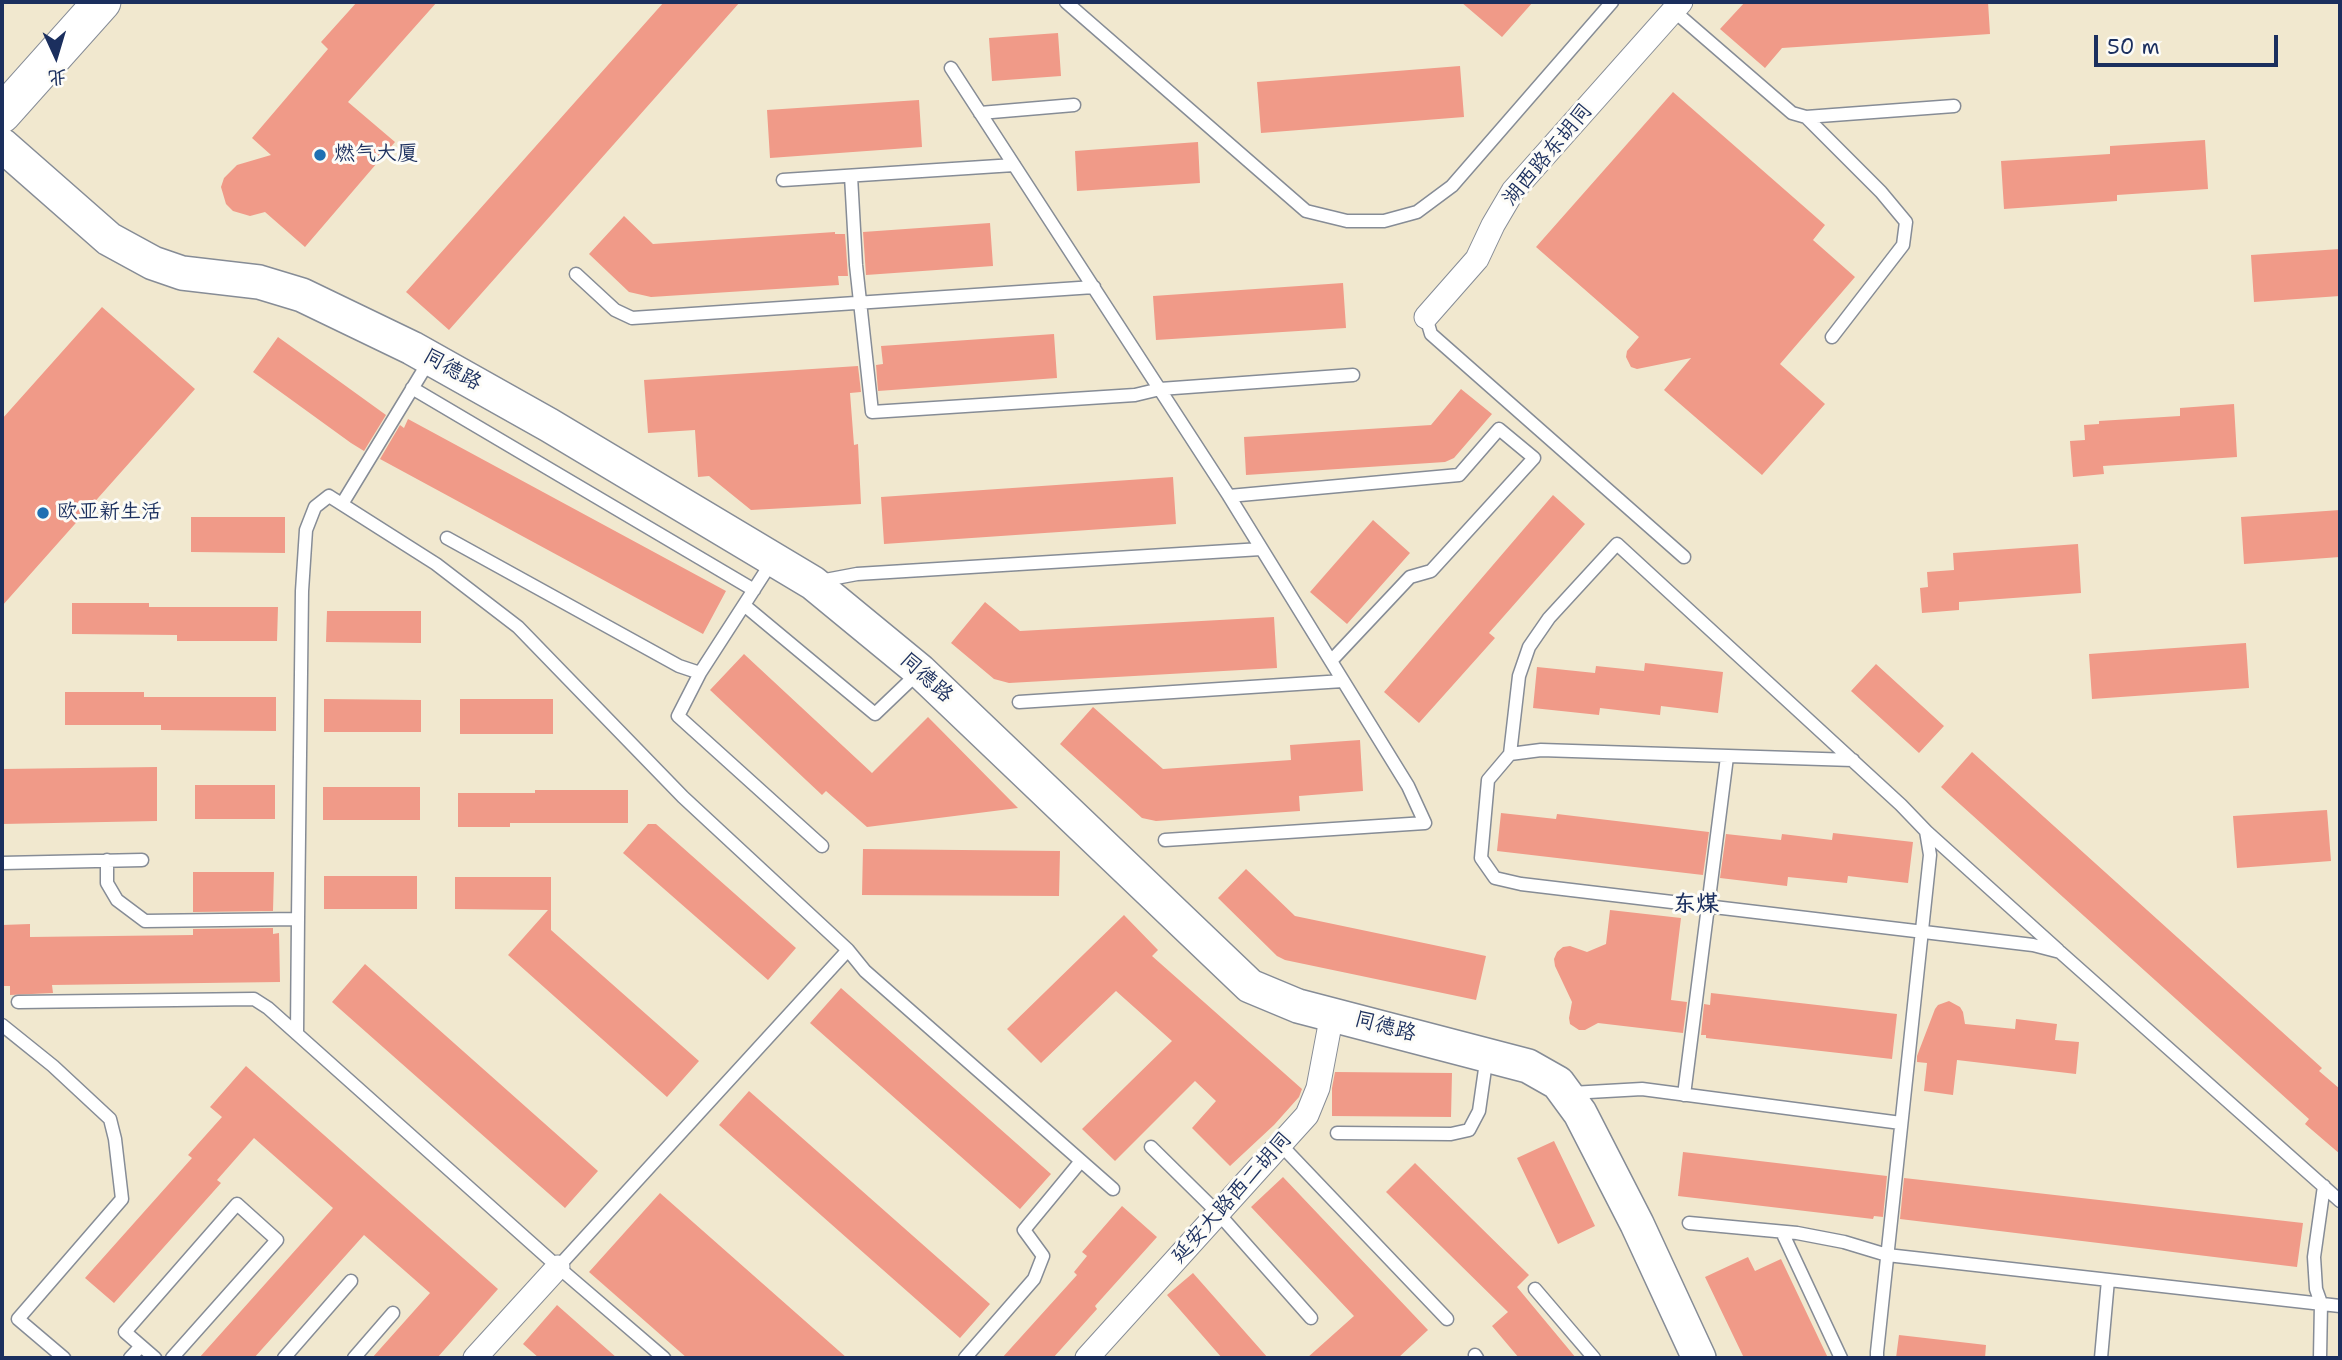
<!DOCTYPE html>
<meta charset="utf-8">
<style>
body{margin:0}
#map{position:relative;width:2342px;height:1360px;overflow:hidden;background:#f1e8cf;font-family:"Shantell Sans","LXGW WenKai TC",sans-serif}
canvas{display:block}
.frame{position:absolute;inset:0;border:4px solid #1b2f5e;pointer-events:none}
.north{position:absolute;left:21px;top:21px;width:70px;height:70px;-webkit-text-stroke:5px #fdfcf7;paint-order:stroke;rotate:176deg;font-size:19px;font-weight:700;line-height:28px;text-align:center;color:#1b2f5e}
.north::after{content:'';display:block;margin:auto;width:24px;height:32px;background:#1b2f5e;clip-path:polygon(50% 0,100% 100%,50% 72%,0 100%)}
.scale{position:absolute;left:2094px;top:35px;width:184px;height:32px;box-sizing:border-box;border:4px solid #1b2f5e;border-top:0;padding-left:9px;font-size:21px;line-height:24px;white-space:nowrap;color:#1b2f5e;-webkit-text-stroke:5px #fdfcf7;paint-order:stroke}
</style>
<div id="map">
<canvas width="2342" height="1360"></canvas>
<div class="frame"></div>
<div class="north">北</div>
<div class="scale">50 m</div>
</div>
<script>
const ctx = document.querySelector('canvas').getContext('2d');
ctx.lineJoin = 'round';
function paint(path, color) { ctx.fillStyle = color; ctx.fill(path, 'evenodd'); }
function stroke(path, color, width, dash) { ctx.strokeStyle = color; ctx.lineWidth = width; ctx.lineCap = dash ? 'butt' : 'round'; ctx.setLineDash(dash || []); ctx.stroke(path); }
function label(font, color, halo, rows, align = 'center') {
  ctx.font = font + ' "Shantell Sans","LXGW WenKai TC",sans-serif'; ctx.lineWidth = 6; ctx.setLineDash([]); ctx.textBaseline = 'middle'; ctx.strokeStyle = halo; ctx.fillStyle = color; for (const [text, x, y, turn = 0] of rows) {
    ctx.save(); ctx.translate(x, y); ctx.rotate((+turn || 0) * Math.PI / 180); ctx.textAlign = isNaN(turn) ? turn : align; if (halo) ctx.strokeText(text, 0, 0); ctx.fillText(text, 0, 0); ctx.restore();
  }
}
paint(new Path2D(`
 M 357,2 L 437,2 L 348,102 L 395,142 L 305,247 L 265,212 L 250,216 L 233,211 L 226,204 L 221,187 L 224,178 L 237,165 L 271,155 L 252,138 L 328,49 L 321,42 Z
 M 664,2 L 740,2 L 449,330 L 406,292 Z
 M 1461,2 L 1533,2 L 1502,37 Z
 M 1745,2 L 1988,2 L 1990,34 L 1782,48 L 1765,68 L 1720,29 Z
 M 1058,33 L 1061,76 L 992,81 L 989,38 Z
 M 1460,66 L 1464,117 L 1261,133 L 1257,82 Z
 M 1673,92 L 1825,225 L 1813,240 L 1855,277 L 1780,364 L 1825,404 L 1762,475 L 1664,390 L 1691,358 L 1637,369 L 1631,367 L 1626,357 L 1627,351 L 1639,337 L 1536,247 Z
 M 919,100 L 922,147 L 770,158 L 767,110 Z
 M 2205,140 L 2208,189 L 2117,195 L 2117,201 L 2004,209 L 2001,161 L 2110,154 L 2110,146 Z
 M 1198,142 L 1200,183 L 1077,191 L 1075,151 Z
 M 624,216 L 653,244 L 835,232 L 835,234 L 845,234 L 848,276 L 838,276 L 839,285 L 651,297 L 629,292 L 589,254 Z
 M 990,223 L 993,266 L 866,275 L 863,232 Z
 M 2340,249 L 2340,296 L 2254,302 L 2251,255 Z
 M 1343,283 L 1346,328 L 1156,340 L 1153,296 Z
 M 102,307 L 195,389 L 2,606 L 2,419 Z
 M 1054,334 L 1057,378 L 878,391 L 876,365 L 883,364 L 881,346 Z
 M 278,337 L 386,415 L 364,451 L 351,443 L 253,372 Z
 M 858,366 L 861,392 L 850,393 L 854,445 L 858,444 L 861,504 L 751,510 L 709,476 L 698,477 L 695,430 L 648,433 L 644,380 Z
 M 1461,389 L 1492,414 L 1454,458 L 1445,462 L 1246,475 L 1244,437 L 1431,425 Z
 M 2234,404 L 2237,457 L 2103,466 L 2104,474 L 2073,477 L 2070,441 L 2085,440 L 2084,425 L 2099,424 L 2099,421 L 2180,416 L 2180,408 Z
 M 408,419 L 726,591 L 703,634 L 380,459 L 400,425 L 404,428 Z
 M 1173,477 L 1176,524 L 884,544 L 881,497 Z
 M 1553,495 L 1585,524 L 1489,633 L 1495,638 L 1419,723 L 1384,692 Z
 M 2340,510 L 2340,557 L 2244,564 L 2241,517 Z
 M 191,517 L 285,517 L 285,553 L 191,552 Z
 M 1373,520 L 1410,553 L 1347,624 L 1310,592 Z
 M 2078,544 L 2081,593 L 1959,602 L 1959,610 L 1922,613 L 1920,588 L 1928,587 L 1927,572 L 1954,570 L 1953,553 Z
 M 985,602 L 1020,631 L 1274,617 L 1277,668 L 1009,683 L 994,679 L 951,643 Z
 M 72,603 L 149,603 L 149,607 L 278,607 L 277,641 L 177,641 L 177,635 L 72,634 Z
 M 327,611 L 421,611 L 421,643 L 326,642 Z
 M 2246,643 L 2249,688 L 2092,699 L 2089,654 Z
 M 744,654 L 872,773 L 928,717 L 1018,808 L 867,827 L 826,791 L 822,795 L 710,690 Z
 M 1645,663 L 1723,672 L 1718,713 L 1661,706 L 1660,715 L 1600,708 L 1599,715 L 1533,708 L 1537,667 L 1595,673 L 1596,666 L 1644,671 Z
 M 1876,664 L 1944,726 L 1919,753 L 1851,691 Z
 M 65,692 L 144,692 L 144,697 L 276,697 L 276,731 L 161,730 L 161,725 L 65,725 Z
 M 324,699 L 421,700 L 421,732 L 324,732 Z
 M 460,699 L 553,699 L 553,734 L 460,734 Z
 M 1093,707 L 1163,769 L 1291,760 L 1290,745 L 1360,740 L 1363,791 L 1299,796 L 1300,811 L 1156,821 L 1142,818 L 1060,744 Z
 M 1972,752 L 2322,1068 L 2319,1071 L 2340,1089 L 2340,1154 L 2305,1124 L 2309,1119 L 1941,787 Z
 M 157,767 L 157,821 L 2,824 L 2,769 Z
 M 195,785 L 275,785 L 275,819 L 195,819 Z
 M 323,787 L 420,787 L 420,820 L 323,820 Z
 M 535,790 L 628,790 L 628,823 L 510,823 L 510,827 L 458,827 L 458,793 L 535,793 Z
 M 2327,810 L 2331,861 L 2237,868 L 2233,816 Z
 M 1501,813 L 1556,819 L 1557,814 L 1709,832 L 1703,875 L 1497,851 Z
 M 648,824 L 656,824 L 796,948 L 768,980 L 623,853 Z
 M 1833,833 L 1913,842 L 1908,883 L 1848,876 L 1847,883 L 1788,877 L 1787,886 L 1720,878 L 1726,834 L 1781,840 L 1782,834 L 1832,840 Z
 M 863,849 L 1060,851 L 1059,896 L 862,895 Z
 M 1246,869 L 1295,916 L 1486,956 L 1476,1000 L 1285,960 L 1277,956 L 1218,898 Z
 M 193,872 L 274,872 L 273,911 L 193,912 Z
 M 324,876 L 417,876 L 417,909 L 324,909 Z
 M 455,877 L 551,877 L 551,930 L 699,1061 L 667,1097 L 508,955 L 548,910 L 455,909 Z
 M 1610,910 L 1681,918 L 1671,1000 L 1687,1002 L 1683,1033 L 1598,1023 L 1585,1030 L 1579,1030 L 1570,1024 L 1569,1018 L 1572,1002 L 1555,966 L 1554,959 L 1557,952 L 1563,947 L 1570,946 L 1587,952 L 1606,944 Z
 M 1124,915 L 1158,950 L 1152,956 L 1302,1089 L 1299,1097 L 1274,1125 L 1230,1166 L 1192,1128 L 1216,1101 L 1195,1081 L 1115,1161 L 1082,1129 L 1172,1041 L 1116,991 L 1041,1063 L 1007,1029 Z
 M 30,924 L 30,937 L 193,935 L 193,929 L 273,928 L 273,934 L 279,933 L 280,982 L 52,985 L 53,993 L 10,995 L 10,986 L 2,986 L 2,925 Z
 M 365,964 L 598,1171 L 565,1208 L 332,1002 Z
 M 841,988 L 1051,1174 L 1020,1209 L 810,1023 Z
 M 1711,993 L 1897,1014 L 1892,1059 L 1706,1038 L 1706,1035 L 1701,1035 L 1704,1004 L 1710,1005 Z
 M 1949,1001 L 1960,1007 L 1963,1012 L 1965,1024 L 2015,1029 L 2016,1019 L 2057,1024 L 2055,1040 L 2079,1042 L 2076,1074 L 1957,1060 L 1953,1095 L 1924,1091 L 1927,1063 L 1917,1062 L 1917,1056 L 1935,1009 L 1938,1005 Z
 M 246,1066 L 498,1289 L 437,1358 L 372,1358 L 430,1293 L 364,1235 L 254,1358 L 199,1358 L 333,1208 L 254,1138 L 217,1180 L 221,1183 L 114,1303 L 85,1278 L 192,1158 L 188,1155 L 222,1117 L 210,1107 Z
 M 1335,1072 L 1452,1073 L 1451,1117 L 1332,1116 L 1332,1088 Z
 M 749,1091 L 990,1304 L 960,1338 L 719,1125 Z
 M 1554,1141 L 1595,1226 L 1558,1244 L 1517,1158 Z
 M 1683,1152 L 1887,1176 L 1883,1217 L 1874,1216 L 1873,1219 L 1678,1196 Z
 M 1415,1163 L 1529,1275 L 1517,1287 L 1576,1358 L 1519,1358 L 1492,1326 L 1508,1312 L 1386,1192 Z
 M 1283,1177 L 1428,1330 L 1398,1358 L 1307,1358 L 1354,1316 L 1251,1207 Z
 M 1904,1178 L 2303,1223 L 2297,1267 L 1900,1219 Z
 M 660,1193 L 847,1358 L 687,1358 L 589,1272 Z
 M 1122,1206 L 1157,1237 L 1095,1306 L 1097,1309 L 1053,1358 L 1002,1358 L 1077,1275 L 1074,1272 L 1087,1256 L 1082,1252 Z
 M 1748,1257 L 1755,1271 L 1781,1259 L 1828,1358 L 1744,1358 L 1705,1277 Z
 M 1193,1273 L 1268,1358 L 1222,1358 L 1167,1295 Z
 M 557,1305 L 617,1358 L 539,1358 L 523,1344 Z
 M 1899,1335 L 1986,1345 L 1985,1358 L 1896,1358 Z`), '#f09a88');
const lane = new Path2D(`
 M 1066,2 L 1306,211 L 1347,221 L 1384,221 L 1417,212 L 1452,186 L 1612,2
 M 1674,11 L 1792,113 L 1806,117 L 1954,106
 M 951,68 L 1229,496 L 1408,786 L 1425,823 L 1165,840
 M 980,113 L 1074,105
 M 1806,117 L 1881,192 L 1906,222 L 1903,245 L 1832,337
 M 851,176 L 856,265 L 872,412 L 1135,395 L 1160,389 L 1353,375
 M 783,180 L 1014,165
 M 576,274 L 615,310 L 632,318 L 1094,287
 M 1426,317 L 1431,334 L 1684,557
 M 412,388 L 754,590
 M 1229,496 L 1459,475 L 1499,429 L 1534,458 L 1431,571 L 1410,577 L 1331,661
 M 342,504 L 429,361
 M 447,538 L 679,666 L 700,673 L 773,560
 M 820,581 L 857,574 L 1261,549
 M 744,605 L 875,714 L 920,671
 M 700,673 L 678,716 L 822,846
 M 1019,702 L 1343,681
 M 1510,754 L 1541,750 L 1853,760
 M 1926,831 L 2058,950
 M 107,860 L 107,883 L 117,900 L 145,921 L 298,919 L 297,1034
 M 2,863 L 142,860
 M 298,919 L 302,591 L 306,530 L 315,507 L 329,496 L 436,564 L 518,627 L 683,797 L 848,950 L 558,1267
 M 848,950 L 865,971 L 1113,1189
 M 18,1002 L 254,999 L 268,1008 L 558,1267 L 664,1358
 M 2,1025 L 53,1066 L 110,1119 L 115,1139 L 122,1199 L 18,1319 L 64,1358
 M 1571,1093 L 1642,1089 L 1901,1123
 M 1684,1095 L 1727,757
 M 1337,1133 L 1451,1134 L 1469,1130 L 1479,1111 L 1487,1055
 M 1280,1144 L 1447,1319
 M 1151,1147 L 1218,1213 L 1311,1318
 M 1689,1223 L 1797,1233 L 1844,1242 L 1887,1255 L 2340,1306
 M 1782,1232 L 1841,1358
 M 1535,1289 L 1594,1358
 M 1475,1355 L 1477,1358
 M 130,1358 L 141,1346
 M 155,1358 L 125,1332 L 237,1204 L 277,1240 L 172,1358
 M 284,1358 L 351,1281
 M 354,1358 L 393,1313
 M 965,1358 L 1034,1279 L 1043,1256 L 1024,1230 L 1081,1161
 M 1877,1358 L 1877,1352 L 1930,855 L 1926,831 L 1901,805 L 1617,544 L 1549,618 L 1529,647 L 1519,676 L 1510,754 L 1488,780 L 1481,858 L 1495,878 L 1521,884 L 2033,945 L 2060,952 L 2340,1201
 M 2101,1358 L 2108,1280
 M 2320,1358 L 2321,1303 L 2316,1289 L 2314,1257 L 2324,1186`);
const street = new Path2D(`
 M 1426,317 L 1477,259 L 1493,225 L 1513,191 L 1681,2
 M 475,1358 L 558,1267
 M 1087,1358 L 1307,1115 L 1318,1088 L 1332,1014`);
const secondary = new Path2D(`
 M 2,145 L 109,239 L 153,263 L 182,273 L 259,282 L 302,295 L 412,348 L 549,425 L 813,583 L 920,671 L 1250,986 L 1298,1006 L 1528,1066 L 1558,1083 L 1580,1113 L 1637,1224 L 1699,1358`);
const primary = new Path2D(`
 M 2,114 L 102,2`);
stroke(lane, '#868c96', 15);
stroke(street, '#868c96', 25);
stroke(secondary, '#868c96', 36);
stroke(primary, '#868c96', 39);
stroke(lane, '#fff', 12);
stroke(street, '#fff', 23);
stroke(secondary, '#fff', 33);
stroke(primary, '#fff', 37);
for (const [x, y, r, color] of [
 [320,155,7,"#1f6fb2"],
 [43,513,7,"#1f6fb2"]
]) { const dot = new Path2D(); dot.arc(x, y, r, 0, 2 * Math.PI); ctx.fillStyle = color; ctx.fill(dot); stroke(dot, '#fdfcf7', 2.5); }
label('21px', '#1b2f5e', '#fdfcf7', [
 ["燃气大厦",334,155],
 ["欧亚新生活",57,513]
], 'left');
label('21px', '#1b2f5e', '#fdfcf7', [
 ["湖西路东胡同",1548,155,-50],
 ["同德路",452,370,29],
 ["同德路",926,678,42],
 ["同德路",1385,1027,15],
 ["延安大路西二胡同",1232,1198,-48]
]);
label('bold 23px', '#1b2f5e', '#fdfcf7', [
 ["东煤",1696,905]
]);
</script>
